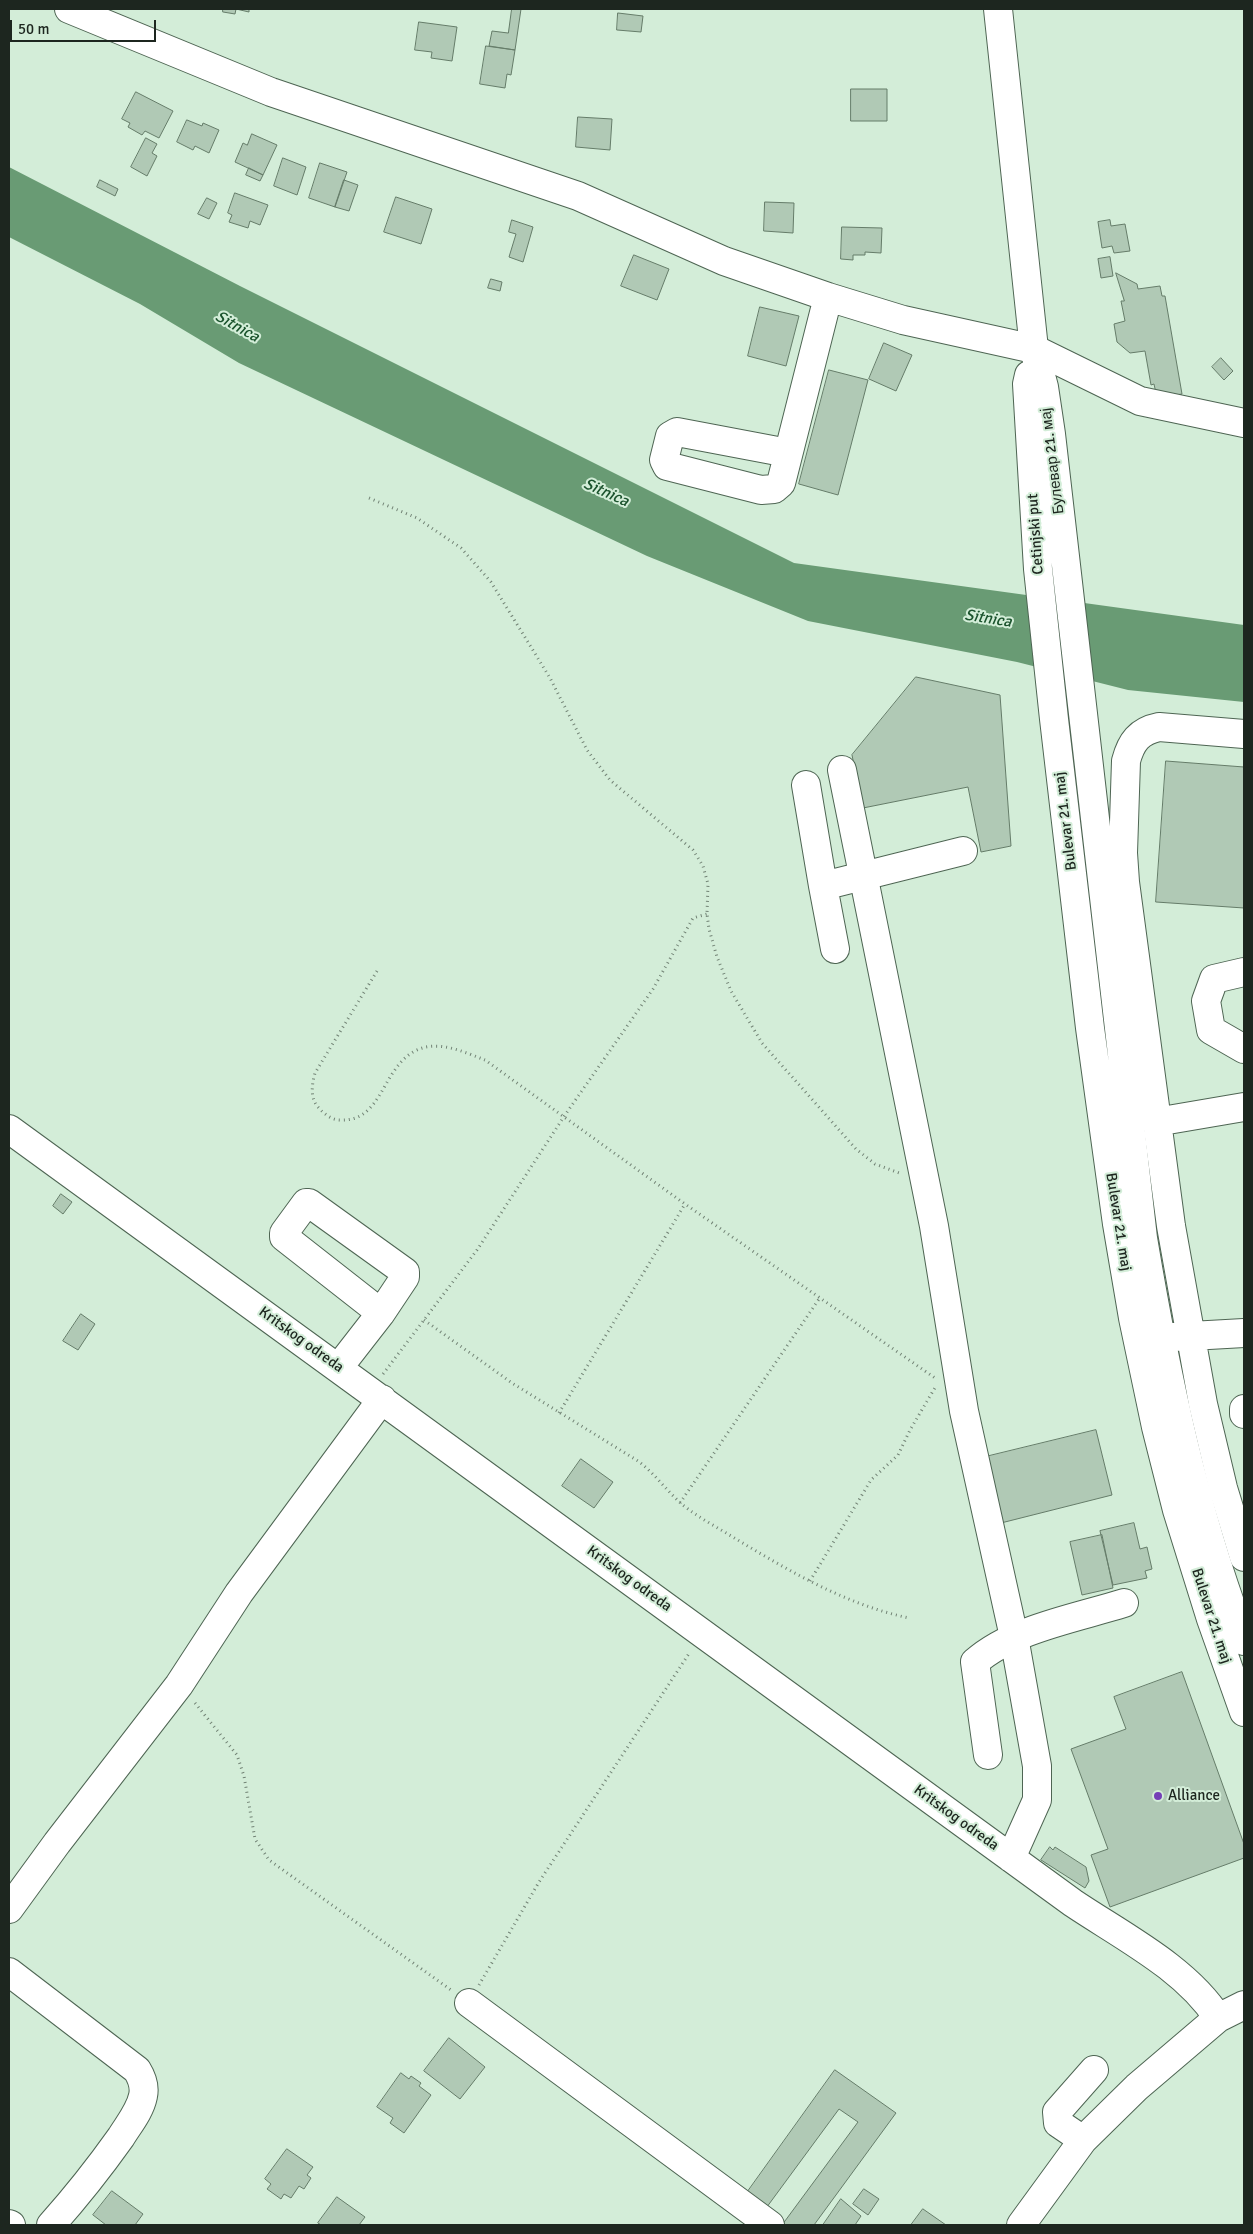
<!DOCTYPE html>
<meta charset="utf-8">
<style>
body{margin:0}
#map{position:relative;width:1253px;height:2234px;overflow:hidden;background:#d3edd8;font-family:Signika,sans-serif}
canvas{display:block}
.frame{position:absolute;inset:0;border:10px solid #1d261f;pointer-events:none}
.scale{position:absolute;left:10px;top:20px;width:146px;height:22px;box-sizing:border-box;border:2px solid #1d261f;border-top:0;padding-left:6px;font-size:15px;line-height:18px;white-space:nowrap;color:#1d261f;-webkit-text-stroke:4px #d3edd8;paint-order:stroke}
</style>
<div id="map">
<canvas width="1253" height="2234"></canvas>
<div class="frame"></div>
<div class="scale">50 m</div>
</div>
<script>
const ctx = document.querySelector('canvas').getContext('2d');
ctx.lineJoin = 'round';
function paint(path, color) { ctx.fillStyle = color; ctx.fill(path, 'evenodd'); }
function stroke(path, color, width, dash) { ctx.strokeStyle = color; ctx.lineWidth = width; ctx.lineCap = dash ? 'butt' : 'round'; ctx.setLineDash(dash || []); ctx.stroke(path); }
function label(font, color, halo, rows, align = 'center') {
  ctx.font = font + ' Signika,sans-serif'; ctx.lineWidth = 4; ctx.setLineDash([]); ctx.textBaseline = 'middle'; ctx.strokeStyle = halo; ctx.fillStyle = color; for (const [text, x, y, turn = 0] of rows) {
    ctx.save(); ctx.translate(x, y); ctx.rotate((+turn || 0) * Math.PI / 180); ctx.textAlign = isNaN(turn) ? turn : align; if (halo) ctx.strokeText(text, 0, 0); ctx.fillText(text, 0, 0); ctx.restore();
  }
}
paint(new Path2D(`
 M 9,167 L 240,286 L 794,563 L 1244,625 L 1244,702 L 1128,690 L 1017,662 L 808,621 L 647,556 L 239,363 L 140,304 L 9,237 Z`), '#699b74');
const building = new Path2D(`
 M 223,9 L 249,9 L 249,12 L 236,9 L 235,14 L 223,12 Z
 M 512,9 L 521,9 L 515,50 L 489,46 L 492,31 L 508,33 Z
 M 618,13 L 643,16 L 641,32 L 617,30 Z
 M 419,22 L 457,27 L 452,61 L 431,58 L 432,52 L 415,50 Z
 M 486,46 L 515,50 L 511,75 L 507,74 L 505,88 L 480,84 Z
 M 851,89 L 887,89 L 887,121 L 851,121 Z
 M 136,92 L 173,111 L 159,138 L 145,131 L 142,135 L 128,127 L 130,123 L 122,119 Z
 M 578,117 L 612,119 L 610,150 L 576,147 Z
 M 187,120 L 202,126 L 203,123 L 219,130 L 209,153 L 195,146 L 193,150 L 177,142 Z
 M 252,134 L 277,145 L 263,175 L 235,162 L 243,143 L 247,145 Z
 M 146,138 L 157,144 L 152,153 L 157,156 L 147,176 L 131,167 Z
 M 283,158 L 306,167 L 297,195 L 274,186 Z
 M 320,163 L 347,172 L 335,207 L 309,198 Z
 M 249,168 L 263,175 L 260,181 L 246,175 Z
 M 100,180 L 118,189 L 115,196 L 97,187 Z
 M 344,180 L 358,185 L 349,211 L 335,207 Z
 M 235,193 L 268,205 L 260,225 L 250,221 L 248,228 L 229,222 L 232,215 L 228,213 Z
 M 396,197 L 432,209 L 421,244 L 384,232 Z
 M 207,198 L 217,203 L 209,219 L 198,214 Z
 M 765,202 L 794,203 L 793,233 L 764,231 Z
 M 512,220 L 533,227 L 523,262 L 509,257 L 516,234 L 509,232 Z
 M 1110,220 L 1111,226 L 1125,224 L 1130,251 L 1114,253 L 1112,246 L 1102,248 L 1098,222 Z
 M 842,227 L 882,228 L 881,253 L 865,252 L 865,255 L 853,255 L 853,260 L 841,259 Z
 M 634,255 L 669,269 L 657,300 L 621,286 Z
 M 1110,257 L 1113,276 L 1101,278 L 1098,259 Z
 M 1116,273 L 1137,284 L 1138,289 L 1160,286 L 1162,296 L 1165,296 L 1182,394 L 1157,398 L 1154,384 L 1151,385 L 1145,351 L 1130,353 L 1117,342 L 1114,324 L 1125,321 L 1121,301 L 1124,301 Z
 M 491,279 L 502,282 L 500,291 L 488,288 Z
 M 760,307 L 799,316 L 786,366 L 748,356 Z
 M 884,343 L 912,355 L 896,391 L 869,379 Z
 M 1221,358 L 1233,371 L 1224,380 L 1212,367 Z
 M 829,370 L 868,380 L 838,495 L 799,484 Z
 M 916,677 L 1000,695 L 1011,846 L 981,852 L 968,787 L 863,808 L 852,755 Z
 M 1166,761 L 1244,767 L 1244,908 L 1156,902 Z
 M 61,1194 L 72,1202 L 63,1214 L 53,1206 Z
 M 81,1314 L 95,1324 L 78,1350 L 63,1341 Z
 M 1096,1430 L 1112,1495 L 997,1524 L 981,1458 Z
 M 581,1459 L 613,1482 L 594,1508 L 562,1486 Z
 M 1134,1523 L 1140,1549 L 1147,1547 L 1152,1569 L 1145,1571 L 1147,1578 L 1113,1585 L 1100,1531 Z
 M 1102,1535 L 1113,1588 L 1082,1595 L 1070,1542 Z
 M 1182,1672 L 1244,1844 L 1244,1858 L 1110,1907 L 1091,1855 L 1108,1849 L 1071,1749 L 1126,1729 L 1114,1697 Z
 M 1050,1847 L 1053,1850 L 1055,1847 L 1086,1867 L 1089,1881 L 1085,1888 L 1041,1860 Z
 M 449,2038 L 485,2067 L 460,2099 L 424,2071 Z
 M 835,2070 L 896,2113 L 814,2225 L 782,2225 L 858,2122 L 839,2109 L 761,2215 L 741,2201 Z
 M 401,2073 L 409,2079 L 411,2076 L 421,2083 L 419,2086 L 431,2095 L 404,2133 L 390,2123 L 393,2118 L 377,2107 Z
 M 287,2149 L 313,2167 L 307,2175 L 311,2178 L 304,2189 L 299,2186 L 291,2198 L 284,2194 L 281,2199 L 267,2189 L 271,2184 L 265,2179 Z
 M 864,2189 L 879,2199 L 868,2215 L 853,2204 Z
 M 112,2191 L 143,2214 L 135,2225 L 106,2225 L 93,2215 Z
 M 337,2197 L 365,2217 L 359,2225 L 321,2225 L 318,2223 Z
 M 841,2199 L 861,2216 L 855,2225 L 823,2225 Z
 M 923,2209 L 946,2225 L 911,2225 Z`);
paint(building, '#b0c9b5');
stroke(building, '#657c69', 1);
const minor = new Path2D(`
 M 69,9 L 271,92 L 578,196 L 724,261 L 828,297 L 903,320 L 1034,349 L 1140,401 L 1244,423
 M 788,453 L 677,432 L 670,436 L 664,460 L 667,466 L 761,490 L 774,489 L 781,483 L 828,297
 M 1244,734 L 1159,727 C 1139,731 1131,742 1126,761 L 1123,853 L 1125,882 L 1171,1226 L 1203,1404 L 1223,1488 L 1244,1557
 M 842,770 L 934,1226 L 964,1411 L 1014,1637 L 1037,1766 L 1037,1800 L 1011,1858
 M 806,785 L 823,886 L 963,851
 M 823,886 L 835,949
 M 1244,972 L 1214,979 L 1206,1001 L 1211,1030 L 1244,1049
 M 1156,1122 L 1244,1107
 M 9,1129 L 1073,1903 C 1122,1936 1186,1968 1218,2018 L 1244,2005
 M 1173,1337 L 1244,1333
 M 339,1367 L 381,1313 L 405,1277 L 405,1272 L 309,1203 L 306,1203 L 284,1233 L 284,1237 L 381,1313
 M 1244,1409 L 1244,1414
 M 988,1755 L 975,1662 C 1012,1629 1076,1618 1124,1603
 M 9,1909 L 57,1843 L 179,1685 L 239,1593 L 382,1399
 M 9,1972 L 137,2070 C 142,2078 145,2087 143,2096 C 140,2111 129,2124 121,2137 C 99,2168 76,2197 51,2225
 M 469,2003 L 770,2225
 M 1083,2140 L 1058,2123 L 1057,2112 L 1094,2070
 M 9,2224 L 11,2225
 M 1021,2225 L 1083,2140 L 1137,2087 L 1218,2018`);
const major = new Path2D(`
 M 998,9 L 1034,349 L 1044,387 L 1051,434 L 1143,1238 C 1166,1375 1194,1511 1244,1641
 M 1029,375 L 1027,384 L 1038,569 L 1054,719 L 1090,1028 L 1117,1224 L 1133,1318 L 1156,1427 L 1177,1510 L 1211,1619 L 1244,1712`);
stroke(minor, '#4e6553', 30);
stroke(major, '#4e6553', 30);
stroke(new Path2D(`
 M 369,498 L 417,518 L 461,548 L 491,582 L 550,678 L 587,750 L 610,780 L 693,850 L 703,866 L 708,884 L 707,914 L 709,929 L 717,957 L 731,991 L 762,1043 L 856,1149 L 875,1164 L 902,1174
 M 377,971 L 315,1073 C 312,1084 310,1096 317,1106 C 323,1113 331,1120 340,1120 C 383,1122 381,1069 415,1051 C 437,1039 464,1052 485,1060 L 685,1204 L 935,1378
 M 424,1320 L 512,1383 L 638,1461 C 657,1475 669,1495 688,1509 C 703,1520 720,1529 736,1539 C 791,1572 847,1605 909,1618
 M 383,1374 L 477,1250 L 565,1115 L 653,989 L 693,918 L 707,914
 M 559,1413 L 685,1204
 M 680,1503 L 819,1299
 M 810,1581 L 871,1480 L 898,1455 L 910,1430 L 936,1386
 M 195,1703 L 237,1755 L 244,1776 L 255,1839 L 269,1860 L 451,1990
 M 479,1985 L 539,1882 L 690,1652`), '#728375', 3, [1, 4]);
stroke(minor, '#fff', 28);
stroke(major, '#fff', 28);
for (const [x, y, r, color] of [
 [1158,1796,5,"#753fb6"]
]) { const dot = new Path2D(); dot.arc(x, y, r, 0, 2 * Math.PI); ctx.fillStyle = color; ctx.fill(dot); stroke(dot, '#d3edd8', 2); }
label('15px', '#1d261f', '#d3edd8', [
 ["Булевар 21. мај",1053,461,-97],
 ["Cetinjski put",1036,534,-94],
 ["Bulevar 21. maj",1066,821,-97],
 ["Bulevar 21. maj",1118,1222,81],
 ["Kritskog odreda",301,1340,36],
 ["Kritskog odreda",629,1579,36],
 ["Bulevar 21. maj",1211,1616,72],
 ["Kritskog odreda",956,1818,36]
]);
label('15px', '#1d261f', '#d3edd8', [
 ["Alliance",1168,1796]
], 'left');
label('italic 16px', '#1b532d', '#d3edd8', [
 ["Sitnica",237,327,29],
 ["Sitnica",606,493,24],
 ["Sitnica",988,619,9]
]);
</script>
